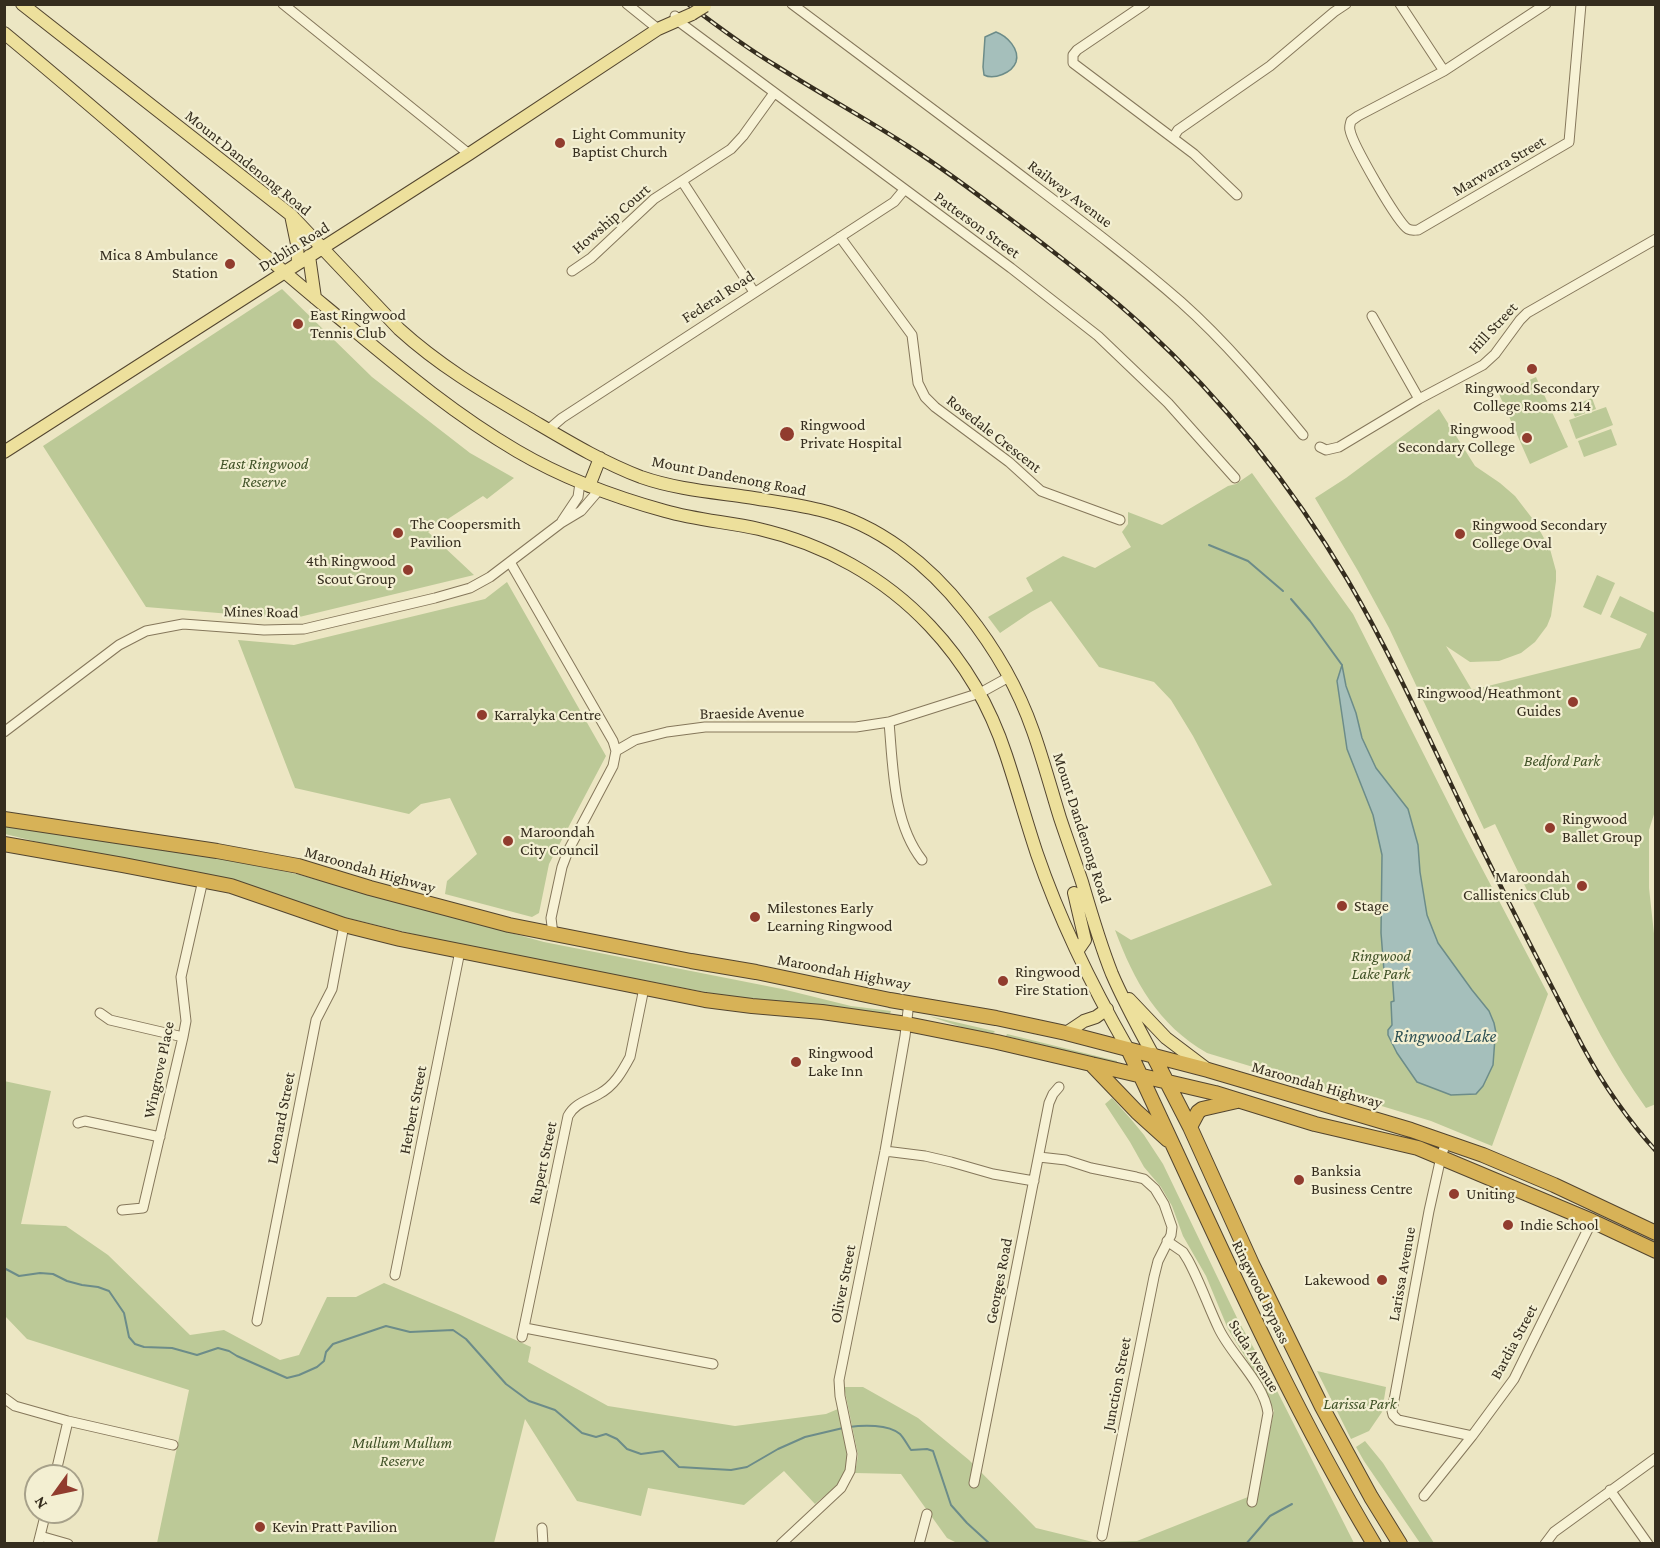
<!DOCTYPE html>
<style>
body{margin:0}
#map{position:relative;width:1660px;height:1548px;overflow:hidden;background:#ece6c3;font-family:"Crimson Pro",serif}
canvas{display:block}
.frame{position:absolute;inset:0;border:6px solid #352d1e;pointer-events:none}
.north{position:absolute;left:24px;top:1464px;width:60px;height:60px;box-sizing:border-box;background:#f3efd2;border:2px solid #a7a18a;border-radius:50%;rotate:237deg;font-size:16px;font-weight:700;line-height:24px;text-align:center;color:#352d1e}
.north::after{content:'';display:block;margin:auto;width:21px;height:27px;background:#913c2e;clip-path:polygon(50% 0,100% 100%,50% 72%,0 100%)}
</style>
<div id="map">
<canvas width="1660" height="1548"></canvas>
<div class="frame"></div>
<div class="north">N</div>
</div>
<script>
const ctx = document.querySelector('canvas').getContext('2d');
ctx.lineJoin = 'round';
function paint(path, color) { ctx.fillStyle = color; ctx.fill(path, 'evenodd'); }
function stroke(path, color, width, dash) { ctx.strokeStyle = color; ctx.lineWidth = width; ctx.lineCap = dash ? 'butt' : 'round'; ctx.setLineDash(dash || []); ctx.stroke(path); }
function label(font, color, halo, rows, align = 'center') {
  ctx.font = font + ' "Crimson Pro",serif'; ctx.lineWidth = 4.5; ctx.setLineDash([]); ctx.textBaseline = 'middle'; ctx.strokeStyle = halo; ctx.fillStyle = color; for (const [text, x, y, turn = 0] of rows) {
    ctx.save(); ctx.translate(x, y); ctx.rotate((+turn || 0) * Math.PI / 180); ctx.textAlign = isNaN(turn) ? turn : align; if (halo) ctx.strokeText(text, 0, 0); ctx.fillText(text, 0, 0); ctx.restore();
  }
}
paint(new Path2D(`
 M 282,289 L 372,377 L 470,453 L 514,478 L 487,499 L 483,496 L 428,532 L 474,575 L 291,619 L 146,607 L 43,446 Z
 M 1536,377 L 1568,447 L 1530,464 L 1499,394 Z
 M 1592,398 L 1596,409 L 1575,417 L 1570,407 Z
 M 1606,407 L 1613,425 L 1576,439 L 1569,420 Z
 M 1439,409 L 1475,466 L 1500,483 L 1515,496 L 1535,522 L 1550,549 L 1556,571 L 1556,581 L 1551,616 L 1547,626 L 1535,642 L 1521,653 L 1499,661 L 1470,662 L 1446,646 L 1472,690 L 1640,648 L 1647,634 L 1610,617 L 1620,596 L 1655,613 L 1656,808 L 1649,830 L 1649,888 L 1656,952 L 1656,1104 L 1646,1108 C 1613,1062 1587,1011 1562,960 C 1539,915 1517,870 1495,824 L 1484,829 L 1389,628 L 1358,571 L 1315,498 L 1346,478 Z
 M 1611,429 L 1617,445 L 1584,457 L 1578,441 Z
 M 1252,473 L 1353,614 L 1466,838 L 1548,994 L 1492,1146 L 1431,1121 L 1207,1053 C 1158,1025 1134,981 1115,930 L 1131,940 L 1272,885 L 1193,736 L 1171,700 L 1154,682 L 1099,667 L 1051,601 L 1031,612 L 1000,633 L 988,617 L 1033,591 L 1026,578 L 1063,556 L 1095,568 L 1131,547 L 1122,532 L 1128,524 L 1128,512 L 1162,525 L 1228,486 L 1236,484 Z
 M 1597,575 L 1615,583 L 1601,615 L 1583,607 Z
 M 507,582 L 606,756 L 549,864 L 539,913 L 532,917 L 445,894 L 447,881 L 477,854 L 450,798 L 421,804 L 409,814 L 295,788 L 238,640 L 294,645 L 485,599 Z
 M 4,826 L 150,847 L 230,860 L 296,874 L 544,942 L 782,989 L 851,1006 L 891,1011 L 890,1014 L 819,1005 L 725,996 L 446,942 L 5,834 Z
 M 929,1016 L 994,1031 L 995,1032 L 993,1033 L 970,1030 Z
 M 1007,1034 L 1117,1061 L 1117,1063 L 1006,1036 Z
 M 4,1081 L 51,1091 L 21,1224 L 66,1226 L 108,1255 L 190,1335 L 224,1330 L 280,1360 L 299,1355 L 327,1297 L 356,1297 L 384,1283 L 458,1314 L 531,1347 L 528,1362 L 608,1406 L 735,1426 L 826,1414 L 838,1409 C 843,1432 855,1461 839,1482 C 833,1490 823,1497 815,1504 L 784,1471 L 744,1505 L 648,1488 L 641,1516 L 577,1501 L 525,1419 L 494,1543 L 157,1543 L 189,1390 L 27,1339 L 5,1316 Z
 M 1112,1098 L 1130,1118 L 1144,1135 L 1163,1164 L 1239,1322 L 1269,1375 L 1354,1543 L 957,1543 L 947,1538 L 901,1474 L 855,1473 L 858,1455 L 844,1387 L 863,1387 L 918,1418 L 969,1460 L 1036,1528 L 1093,1542 L 1137,1541 L 1248,1497 L 1256,1499 L 1274,1411 L 1254,1371 L 1228,1329 L 1206,1276 L 1183,1236 L 1172,1206 L 1161,1187 L 1144,1167 L 1130,1142 L 1105,1104 Z
 M 1317,1371 L 1386,1387 L 1382,1412 L 1369,1431 L 1351,1439 Z
 M 1365,1441 L 1383,1463 L 1434,1543 L 1420,1543 L 1364,1461 L 1356,1447 Z`), '#bcc997');
const water = new Path2D(`
 M 996,32 C 1007,36 1020,49 1016,62 C 1012,73 994,80 984,75 L 983,67 L 985,37 Z
 M 1342,665 L 1346,686 L 1356,713 L 1362,738 L 1376,768 L 1408,809 L 1418,845 L 1420,872 L 1427,915 L 1438,943 L 1472,990 L 1489,1011 L 1494,1023 L 1496,1033 L 1495,1038 L 1493,1065 L 1483,1086 L 1476,1094 L 1451,1095 L 1417,1082 L 1397,1053 L 1388,1035 L 1388,1030 L 1392,1025 L 1391,1002 L 1394,1001 L 1392,972 L 1384,971 L 1381,933 L 1382,855 L 1373,815 L 1347,749 L 1337,681 Z`);
paint(water, '#a5bfbb');
stroke(water, '#6c8c89', 1.5);
stroke(new Path2D(`
 M 1209,545 L 1248,561 L 1283,591
 M 1291,599 L 1310,621 L 1342,665
 M 4,1268 L 19,1276 L 40,1273 L 53,1274 L 67,1281 L 82,1285 L 98,1287 L 109,1291 L 124,1313 L 129,1337 L 135,1344 L 144,1347 L 172,1348 L 197,1355 L 218,1348 L 229,1351 L 237,1356 L 287,1378 L 299,1375 L 317,1367 L 324,1361 L 326,1352 L 333,1344 L 386,1326 L 410,1332 L 453,1330 L 466,1339 L 506,1384 L 529,1401 L 555,1410 L 582,1433 L 596,1437 L 606,1434 L 617,1439 L 627,1449 L 641,1454 L 663,1451 L 679,1467 L 731,1470 L 747,1467 L 778,1449 L 805,1437 L 843,1428
 M 849,1427 C 863,1425 888,1424 900,1434 C 904,1438 908,1446 911,1450 L 927,1449 L 933,1451 L 951,1505 L 967,1523 L 990,1544
 M 1246,1544 L 1270,1516 L 1292,1504`), '#6c8c89', 2);
const minor = new Path2D(`
 M 283,4 L 469,154
 M 627,4 L 658,29
 M 792,4 C 864,57 935,111 1006,164 C 1065,209 1125,253 1181,302 C 1226,342 1265,389 1303,435
 M 1145,4 L 1077,50 L 1073,55 L 1073,63 L 1194,154 L 1237,195
 M 1400,4 L 1444,71
 M 1546,4 L 1444,71 L 1358,116 L 1351,121 C 1350,125 1349,127 1350,130 C 1352,143 1398,224 1408,229 C 1412,231 1414,230 1418,230 L 1569,142 L 1581,4
 M 675,16 L 682,24 L 1011,268 L 1098,336 L 1168,403 L 1235,478
 M 1173,138 L 1178,130 L 1270,66 L 1334,12 L 1346,4
 M 682,181 L 754,292
 M 840,237 L 912,335 L 918,383 L 925,397 L 935,407 L 1009,462 L 1041,491 L 1120,520
 M 572,271 L 591,258 L 654,199 L 731,149 L 743,136 L 774,93
 M 1372,316 L 1419,399
 M 548,430 L 562,418 L 894,202 L 904,190
 M 1320,447 L 1326,450 L 1339,447 L 1419,399 L 1483,365 L 1495,354 L 1520,320 L 1527,313 L 1656,239
 M 562,521 L 578,497 L 580,483
 M 510,562 L 613,741 L 616,751
 M 889,722 C 893,767 893,823 922,860
 M 4,732 L 119,645 L 146,631 L 183,624 L 264,630 L 304,629 L 435,598 L 470,588 L 490,577 L 561,523 L 581,511 L 599,490
 M 553,934 L 551,918 L 562,867 L 568,851 L 613,766 L 616,751 L 635,740 L 667,732 L 705,727 L 856,727 L 889,722 L 980,693 L 1009,677
 M 100,1013 L 110,1020 L 183,1037
 M 78,1123 L 85,1121 L 160,1137
 M 1446,1142 L 1441,1157 L 1429,1211 L 1392,1411 L 1393,1415 L 1398,1420 L 1472,1436
 M 885,1151 L 925,1156 L 951,1162 L 993,1174 L 1034,1181
 M 1039,1157 L 1066,1160 L 1091,1168 L 1136,1177 L 1144,1179 L 1155,1189 L 1164,1204 L 1172,1227 L 1171,1235 L 1158,1261 L 1154,1277 L 1102,1536
 M 122,1210 L 143,1208 L 183,1037 L 186,1021 L 181,977 L 203,880
 M 1167,1241 L 1183,1252 L 1188,1260 C 1200,1282 1208,1306 1219,1329 C 1232,1356 1264,1383 1268,1413 L 1252,1502
 M 395,1275 L 460,951
 M 257,1321 L 316,1020 L 332,989 L 344,925
 M 525,1328 L 713,1364
 M 522,1337 L 568,1116 C 575,1103 587,1101 599,1094 C 614,1086 622,1072 630,1057 L 644,988
 M 4,1398 L 15,1406 L 68,1421 L 173,1445
 M 55,1476 L 68,1421
 M 974,1483 L 1049,1103 L 1053,1094 L 1059,1087
 M 1610,1490 L 1648,1544
 M 1424,1496 L 1472,1436 L 1514,1379 L 1592,1221
 M 542,1528 L 543,1544
 M 40,1536 L 68,1544
 M 38,1544 L 46,1512
 M 781,1544 L 841,1488 L 850,1471 L 852,1454 L 840,1396 L 839,1380 L 885,1151 L 905,1036 L 909,1002
 M 919,1544 L 927,1514
 M 1545,1544 L 1554,1532 L 1656,1458`);
const major = new Path2D(`
 M 22,4 L 291,215 L 399,329 C 442,368 486,393 535,422 C 569,442 604,463 641,477 C 675,489 712,492 747,497 C 771,501 796,504 820,510 C 879,524 929,565 966,612 C 994,647 1018,688 1033,731 C 1043,759 1051,789 1060,818 C 1067,839 1075,861 1082,882 C 1091,913 1100,944 1112,974 C 1124,1002 1139,1029 1153,1055
 M 4,33 C 113,123 218,217 326,307 C 389,359 447,410 517,451 C 563,478 614,497 665,511 C 696,520 728,522 759,529 C 824,544 884,577 930,626 C 965,663 990,706 1006,755 C 1017,788 1026,821 1037,854 C 1060,921 1093,988 1128,1049
 M 291,215 L 297,244 L 298,263
 M 309,256 L 315,298
 M 4,452 L 469,154 L 658,29 L 692,14
 M 589,486 L 600,458
 M 1074,893 L 1085,940 L 1078,950
 M 1129,999 L 1166,1038 L 1207,1069
 M 1066,1033 L 1084,1021 L 1096,1017 L 1107,1009`);
const highway = new Path2D(`
 M 4,819 L 217,851 L 298,866 L 370,888 L 509,925 L 691,961 L 756,972 L 890,1000 L 996,1018 L 1066,1033 L 1208,1070 L 1411,1130 L 1483,1155 L 1554,1185 L 1656,1233
 M 4,844 L 123,865 L 231,886 L 344,925 L 400,939 L 705,1000 L 752,1006 L 822,1012 L 907,1024 L 997,1042 L 1215,1093 L 1315,1124 L 1418,1148 L 1592,1221 L 1656,1251
 M 1128,1049 C 1207,1215 1279,1386 1374,1544
 M 1153,1055 L 1190,1127 L 1252,1264 L 1322,1407 L 1371,1497 L 1400,1544
 M 1091,1064 L 1137,1112 L 1168,1140
 M 1190,1127 L 1198,1112 L 1202,1109 L 1237,1101`);
stroke(minor, '#85775b', 11);
stroke(major, '#53452f', 14);
stroke(highway, '#53452f', 16);
stroke(minor, '#f7f2d5', 9);
stroke(major, '#ede09c', 12);
stroke(highway, '#d7b257', 14);
const rail = new Path2D(`
 M 688,4 C 717,26 745,47 775,65 C 819,93 865,118 908,146 C 950,173 989,203 1029,233 C 1068,263 1107,293 1144,327 C 1224,401 1292,486 1347,579 C 1394,659 1431,743 1471,826 C 1507,900 1545,974 1583,1047 C 1603,1084 1627,1119 1656,1151`);
stroke(rail, '#352d1e', 4.5);
stroke(rail, '#f3efd2', 2, [7]);
const majorBridge = new Path2D(`
 M 692,14 L 705,6`);
stroke(majorBridge, '#53452f', 14, []);
stroke(majorBridge, '#ede09c', 12);
for (const [x, y, r, color] of [
 [560,143,6,"#913c2e"],
 [230,264,6,"#913c2e"],
 [298,324,6,"#913c2e"],
 [1532,369,6,"#913c2e"],
 [787,434,8,"#913c2e"],
 [1527,438,6,"#913c2e"],
 [398,533,6,"#913c2e"],
 [1460,534,6,"#913c2e"],
 [408,570,6,"#913c2e"],
 [1573,702,6,"#913c2e"],
 [482,715,6,"#913c2e"],
 [1550,828,6,"#913c2e"],
 [508,841,6,"#913c2e"],
 [1582,886,6,"#913c2e"],
 [1342,906,6,"#913c2e"],
 [755,917,6,"#913c2e"],
 [1003,981,6,"#913c2e"],
 [796,1062,6,"#913c2e"],
 [1299,1180,6,"#913c2e"],
 [1454,1194,6,"#913c2e"],
 [1508,1225,6,"#913c2e"],
 [1382,1280,6,"#913c2e"],
 [260,1527,6,"#913c2e"]
]) { const dot = new Path2D(); dot.arc(x, y, r, 0, 2 * Math.PI); ctx.fillStyle = color; ctx.fill(dot); stroke(dot, '#f3efd2', 2); }
label('16px', '#352d1e', '#f3efd2', [
 ["Light Community",572,134],
 ["Baptist Church",572,152],
 ["Mica 8 Ambulance",218,255,"right"],
 ["Station",218,273,"right"],
 ["East Ringwood",310,315],
 ["Tennis Club",310,333],
 ["Ringwood Secondary",1532,388,"center"],
 ["College Rooms 214",1532,406,"center"],
 ["Ringwood",800,425],
 ["Private Hospital",800,443],
 ["Ringwood",1515,429,"right"],
 ["Secondary College",1515,447,"right"],
 ["The Coopersmith",410,524],
 ["Pavilion",410,542],
 ["Ringwood Secondary",1472,525],
 ["College Oval",1472,543],
 ["4th Ringwood",396,561,"right"],
 ["Scout Group",396,579,"right"],
 ["Ringwood/Heathmont",1561,693,"right"],
 ["Guides",1561,711,"right"],
 ["Karralyka Centre",494,715],
 ["Ringwood",1562,819],
 ["Ballet Group",1562,837],
 ["Maroondah",520,832],
 ["City Council",520,850],
 ["Maroondah",1570,877,"right"],
 ["Callistenics Club",1570,895,"right"],
 ["Stage",1354,906],
 ["Milestones Early",767,908],
 ["Learning Ringwood",767,926],
 ["Ringwood",1015,972],
 ["Fire Station",1015,990],
 ["Ringwood",808,1053],
 ["Lake Inn",808,1071],
 ["Banksia",1311,1171],
 ["Business Centre",1311,1189],
 ["Uniting",1466,1194],
 ["Indie School",1520,1225],
 ["Lakewood",1370,1280,"right"],
 ["Kevin Pratt Pavilion",272,1527]
], 'left');
label('16px', '#352d1e', '#f3efd2', [
 ["Mount Dandenong Road",248,163,39],
 ["Marwarra Street",1499,166,-30],
 ["Railway Avenue",1070,194,37],
 ["Howship Court",611,219,-41],
 ["Patterson Street",977,225,36],
 ["Dublin Road",294,247,-32],
 ["Federal Road",718,297,-33],
 ["Hill Street",1493,328,-47],
 ["Rosedale Crescent",994,434,38],
 ["Mount Dandenong Road",729,476,11],
 ["Mines Road",261,612,1],
 ["Braeside Avenue",752,713,-1],
 ["Mount Dandenong Road",1082,828,72],
 ["Maroondah Highway",370,870,16],
 ["Maroondah Highway",844,972,11],
 ["Wingrove Place",159,1070,-78],
 ["Maroondah Highway",1317,1085,16],
 ["Herbert Street",413,1110,-79],
 ["Leonard Street",281,1118,-79],
 ["Rupert Street",543,1163,-78],
 ["Larissa Avenue",1402,1274,-80],
 ["Georges Road",999,1281,-79],
 ["Oliver Street",843,1284,-79],
 ["Ringwood Bypass",1261,1292,64],
 ["Bardia Street",1514,1342,-62],
 ["Suda Avenue",1254,1356,58],
 ["Junction Street",1117,1384,-79]
]);
label('italic 16px', '#3f5126', '#f3efd2', [
 ["East Ringwood",264,464],
 ["Reserve",264,482],
 ["Bedford Park",1562,761],
 ["Ringwood",1381,956],
 ["Lake Park",1381,974],
 ["Larissa Park",1360,1404],
 ["Mullum Mullum",402,1443],
 ["Reserve",402,1461]
]);
label('italic 18px', '#2e5154', '#f3efd2', [
 ["Ringwood Lake",1445,1036]
]);
</script>
